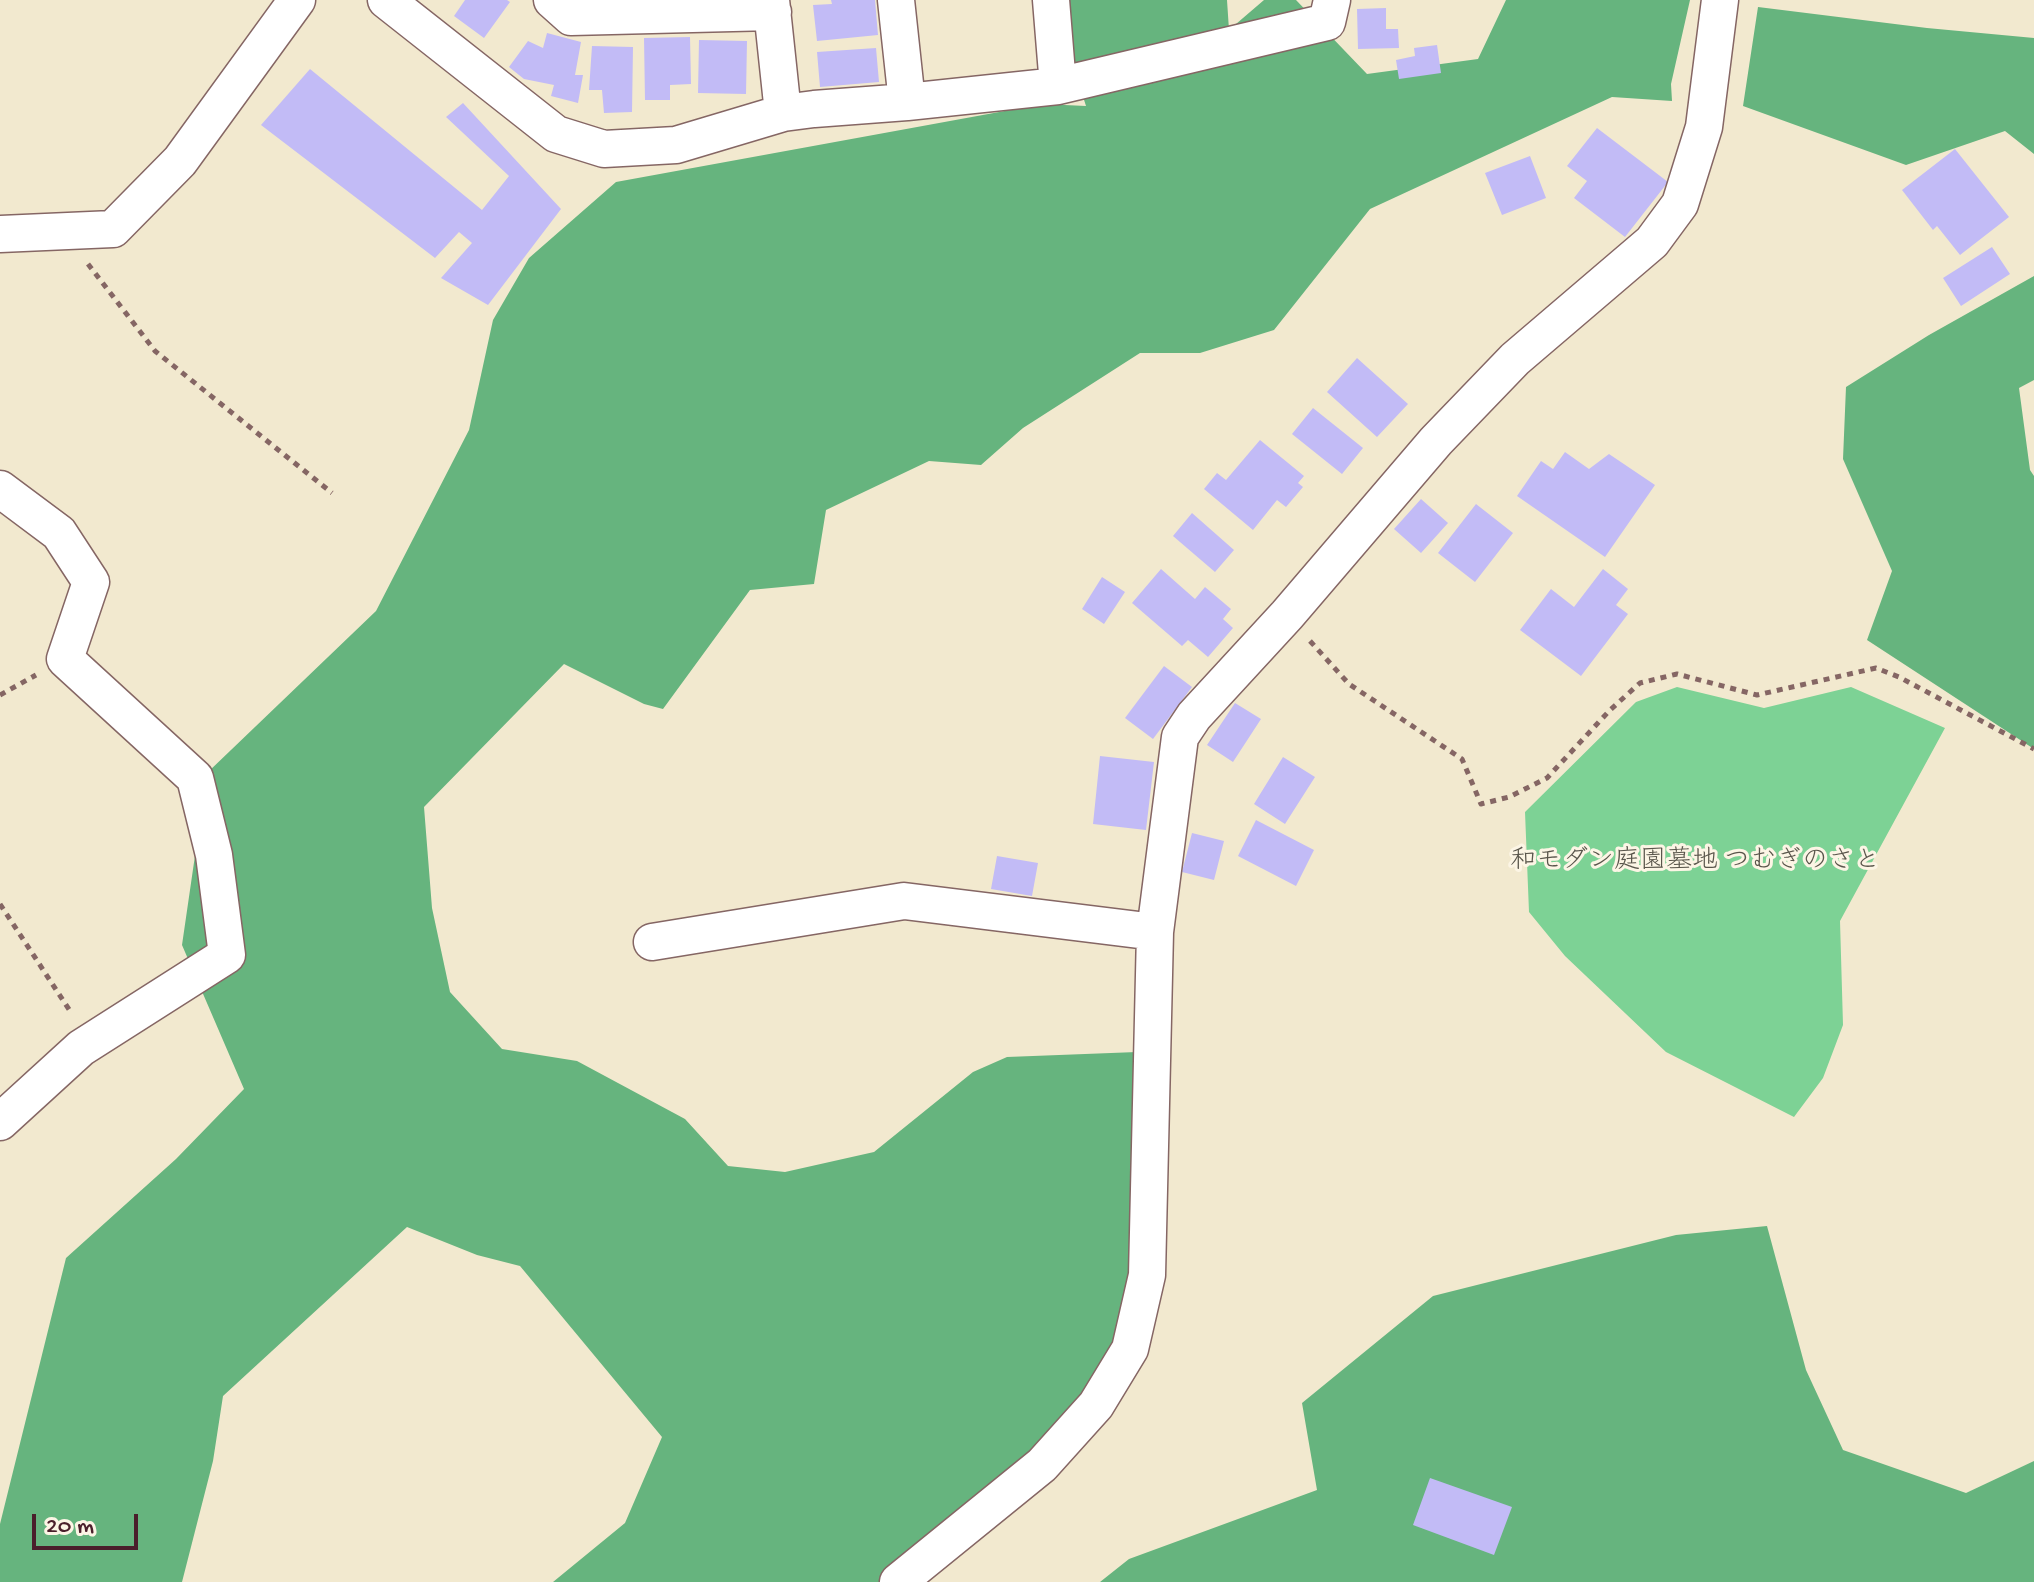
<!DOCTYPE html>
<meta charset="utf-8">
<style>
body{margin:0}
#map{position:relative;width:2034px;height:1582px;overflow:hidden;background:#f2e9cf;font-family:"Gochi Hand",sans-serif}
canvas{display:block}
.scale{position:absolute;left:32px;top:1514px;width:106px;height:36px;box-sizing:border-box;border:4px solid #4a1f2b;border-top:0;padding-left:10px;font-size:24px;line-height:28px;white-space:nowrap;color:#4a1f2b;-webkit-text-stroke:6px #fcf5e5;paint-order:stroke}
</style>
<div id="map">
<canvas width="2034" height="1582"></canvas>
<div class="scale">20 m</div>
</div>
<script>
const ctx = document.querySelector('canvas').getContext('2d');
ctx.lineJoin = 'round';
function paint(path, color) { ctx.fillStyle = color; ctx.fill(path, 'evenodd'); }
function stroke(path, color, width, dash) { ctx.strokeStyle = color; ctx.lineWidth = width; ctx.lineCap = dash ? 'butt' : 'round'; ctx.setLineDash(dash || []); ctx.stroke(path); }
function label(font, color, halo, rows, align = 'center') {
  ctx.font = font + ' "Gochi Hand","Klee One",sans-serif'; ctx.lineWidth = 6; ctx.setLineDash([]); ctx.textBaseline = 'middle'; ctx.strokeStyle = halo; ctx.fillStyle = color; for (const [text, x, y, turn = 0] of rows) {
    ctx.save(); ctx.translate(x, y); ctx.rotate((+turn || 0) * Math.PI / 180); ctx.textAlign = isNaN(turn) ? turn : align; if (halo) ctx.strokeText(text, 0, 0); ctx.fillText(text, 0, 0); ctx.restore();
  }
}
paint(new Path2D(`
 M 1677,687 L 1764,708 L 1851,687 L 1945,728 L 1840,921 L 1843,1025 L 1823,1078 L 1794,1117 L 1666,1052 L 1565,956 L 1529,912 L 1525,812 L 1636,702 Z`), '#7dd295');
paint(new Path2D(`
 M 1061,0 L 1227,0 L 1229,30 L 1264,0 L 1296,0 L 1367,74 L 1478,59 L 1506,0 L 1690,0 L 1671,84 L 1672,101 L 1612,97 L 1370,209 L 1274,330 L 1200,353 L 1140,353 L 1023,428 L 981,465 L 929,461 L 826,510 L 814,584 L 750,590 L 663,709 L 644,704 L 564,664 L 424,807 L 432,908 L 450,992 L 502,1049 L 577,1061 L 685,1119 L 728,1166 L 785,1172 L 874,1152 L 973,1072 L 1007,1057 L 1137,1052 L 1137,1322 L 1021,1482 L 898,1582 L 553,1582 L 625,1523 L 662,1437 L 520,1266 L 477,1255 L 407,1227 L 223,1396 L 213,1461 L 182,1582 L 0,1582 L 0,1524 L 66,1258 L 176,1159 L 244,1089 L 182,945 L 207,773 L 376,611 L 469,430 L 493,320 L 529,258 L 616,182 L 1043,104 L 1086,106 L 1062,31 Z
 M 1758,7 L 1927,28 L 2034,38 L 2034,154 L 2005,131 L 1906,165 L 1743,106 Z
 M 2034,276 L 2034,380 L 2019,388 L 2030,470 L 2034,476 L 2034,749 L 1867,640 L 1892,571 L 1843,459 L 1846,387 L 1929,335 Z
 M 1767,1226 L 1806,1370 L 1843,1450 L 1966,1493 L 2034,1461 L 2034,1582 L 1100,1582 L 1129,1559 L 1317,1490 L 1302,1403 L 1433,1296 L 1676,1235 Z`), '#66b47e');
paint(new Path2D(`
 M 465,0 L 507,0 L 510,2 L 484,38 L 454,16 Z
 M 831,0 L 875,0 L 878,35 L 817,41 L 813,5 L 832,4 Z
 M 1386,8 L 1386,29 L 1398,29 L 1399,48 L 1358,49 L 1357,9 Z
 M 547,33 L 581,42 L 575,75 L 583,75 L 578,103 L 551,96 L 554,85 L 524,79 L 509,67 L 528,41 L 543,48 Z
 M 690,37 L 691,84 L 670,85 L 670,100 L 645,100 L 644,38 Z
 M 699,40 L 747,41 L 746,94 L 698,93 Z
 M 1437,45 L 1441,73 L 1399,79 L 1396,60 L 1415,56 L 1414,48 Z
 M 592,46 L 633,47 L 632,112 L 604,113 L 602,90 L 589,90 Z
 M 876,48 L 879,82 L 820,87 L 817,52 Z
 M 310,69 L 482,210 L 509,176 L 446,117 L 463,103 L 561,209 L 488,305 L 441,278 L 472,243 L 459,232 L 435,258 L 261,125 Z
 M 1597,128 L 1668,182 L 1625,237 L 1574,198 L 1587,181 L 1567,166 Z
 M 1955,149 L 2009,217 L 1960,255 L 1937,226 L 1933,230 L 1902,190 Z
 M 1530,156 L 1546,198 L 1502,215 L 1485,173 Z
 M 1992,247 L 2010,274 L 1961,306 L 1943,278 Z
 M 1357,358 L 1408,404 L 1377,437 L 1327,392 Z
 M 1313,408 L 1363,448 L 1342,474 L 1292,434 Z
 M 1260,440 L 1304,476 L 1298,483 L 1303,487 L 1286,507 L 1277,500 L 1253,530 L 1204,489 L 1217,473 L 1226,480 Z
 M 1565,452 L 1589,469 L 1609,454 L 1655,485 L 1605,557 L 1517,496 L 1541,461 L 1553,469 Z
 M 1421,499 L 1448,523 L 1421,553 L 1394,529 Z
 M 1476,504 L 1513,533 L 1475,582 L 1438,553 Z
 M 1192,513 L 1234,550 L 1215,572 L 1173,536 Z
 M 1161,569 L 1195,599 L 1205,587 L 1231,609 L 1223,619 L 1233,628 L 1208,657 L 1188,640 L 1182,646 L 1132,603 Z
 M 1603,569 L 1628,589 L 1616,605 L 1628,614 L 1581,676 L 1520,630 L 1551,589 L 1574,607 Z
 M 1102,577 L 1125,592 L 1104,624 L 1082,609 Z
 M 1164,666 L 1192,687 L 1153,739 L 1125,718 Z
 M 1235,703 L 1261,719 L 1233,762 L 1207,745 Z
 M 1100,756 L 1154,762 L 1146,830 L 1093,824 Z
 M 1283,757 L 1315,777 L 1285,824 L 1254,804 Z
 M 1256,820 L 1314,850 L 1296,886 L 1238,856 Z
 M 1192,833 L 1224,841 L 1214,880 L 1182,872 Z
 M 997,856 L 1038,863 L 1032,896 L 991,889 Z
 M 1430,1478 L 1512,1507 L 1494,1555 L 1413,1525 Z`), '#c2bbf6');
const minor = new Path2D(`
 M 386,0 L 556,134 L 604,149 L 676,145 L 783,113 L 814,109 L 907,102 L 1058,86 L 1327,22 L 1332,0
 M 552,0 L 571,17 L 773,12
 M 771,0 L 783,113
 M 896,0 L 907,102
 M 1051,0 L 1058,86
 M 0,234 L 113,229 L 180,161 L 297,0
 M 0,489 L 59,533 L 91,582 L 65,659 L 195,778 L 214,855 L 227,955 L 81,1048 L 0,1122
 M 652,942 L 904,901 L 1155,932
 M 898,1582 L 1042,1465 L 1096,1405 L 1130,1349 L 1147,1275 L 1155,932 L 1180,737 L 1194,716 L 1287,615 L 1436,441 L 1515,359 L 1652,242 L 1680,204 L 1704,127 L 1720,0`);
stroke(minor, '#856664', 39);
stroke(new Path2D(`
 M 88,264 L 155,351 L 332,493
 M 1310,641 L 1349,684 L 1462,759 L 1481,804 L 1509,797 L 1547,778 L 1610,710 L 1640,683 L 1677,674 L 1757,695 L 1876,668 L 1899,677 L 2034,749
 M 0,695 L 36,675
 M 0,904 L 72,1014`), '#856664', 5, [6, 6]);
stroke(minor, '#fff', 36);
label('26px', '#59554b', '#fcf5e5', [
 ["和モダン庭園墓地 つむぎのさと",1695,863]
]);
</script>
